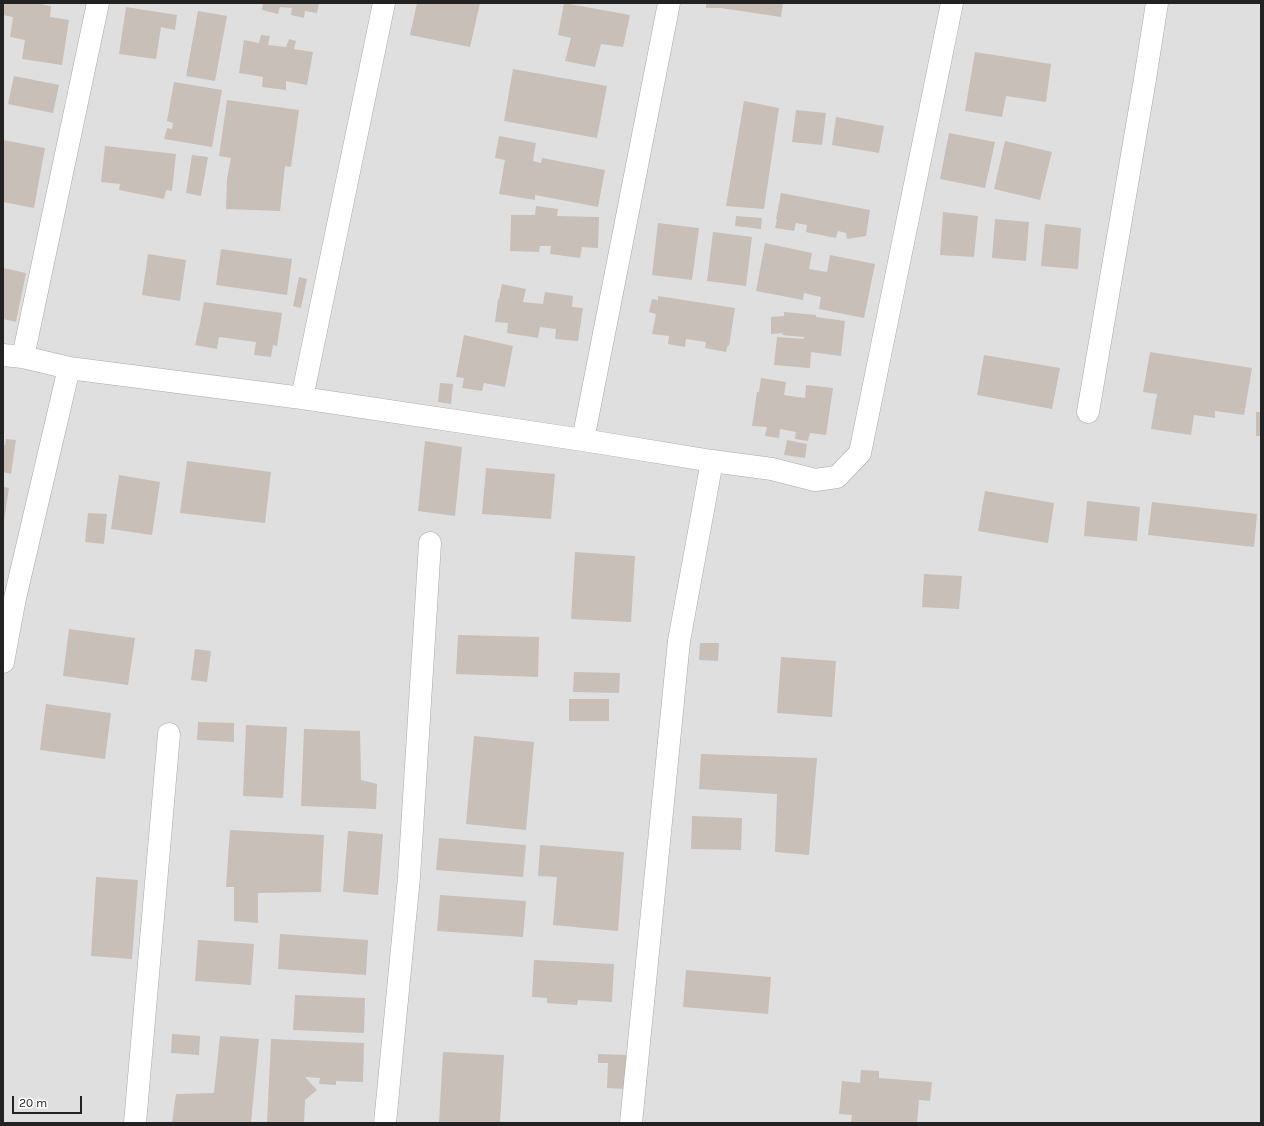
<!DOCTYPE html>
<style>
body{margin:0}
#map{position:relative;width:1264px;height:1126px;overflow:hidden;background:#f2efe9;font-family:Karla,sans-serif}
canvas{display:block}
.frame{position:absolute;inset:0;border:4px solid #222;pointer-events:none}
.scale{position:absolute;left:12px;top:1096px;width:70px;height:18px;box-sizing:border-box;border:2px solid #222;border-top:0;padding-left:5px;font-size:12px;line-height:14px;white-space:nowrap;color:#222;-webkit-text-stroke:3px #fff;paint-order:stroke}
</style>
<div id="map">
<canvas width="1264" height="1126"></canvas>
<div class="frame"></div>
<div class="scale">20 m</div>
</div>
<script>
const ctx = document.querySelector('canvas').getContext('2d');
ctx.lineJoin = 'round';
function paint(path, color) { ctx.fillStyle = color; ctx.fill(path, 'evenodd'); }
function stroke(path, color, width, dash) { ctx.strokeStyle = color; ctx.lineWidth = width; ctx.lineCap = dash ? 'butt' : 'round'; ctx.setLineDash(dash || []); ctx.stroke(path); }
paint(new Path2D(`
 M 3,3 L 1261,3 L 1261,1123 L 3,1123 Z`), '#e0dfdf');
paint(new Path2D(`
 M 3,3 L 35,3 L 51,6 L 50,17 L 69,20 L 62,65 L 22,59 L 25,40 L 10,37 L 13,17 L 3,15 Z
 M 263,3 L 319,3 L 317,13 L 305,11 L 304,18 L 291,15 L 292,8 L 280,7 L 278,14 L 262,10 Z
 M 417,3 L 480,3 L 470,47 L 410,35 Z
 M 564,3 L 630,15 L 623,47 L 601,44 L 595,67 L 565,61 L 571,38 L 558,35 Z
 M 706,3 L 783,3 L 781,17 L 721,8 L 706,8 Z
 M 126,7 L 177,15 L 175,30 L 161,27 L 156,59 L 119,54 Z
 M 198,11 L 227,16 L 215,81 L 186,76 Z
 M 261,35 L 270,36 L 268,45 L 286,47 L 289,39 L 296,41 L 294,49 L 313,52 L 307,85 L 286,81 L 286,90 L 262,87 L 263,77 L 239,73 L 244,40 L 259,43 Z
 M 975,52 L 1051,64 L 1046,102 L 1006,96 L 1002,117 L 965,111 Z
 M 513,69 L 607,86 L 597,138 L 504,121 Z
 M 14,76 L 59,85 L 53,113 L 8,104 Z
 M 174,82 L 222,90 L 212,147 L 164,139 L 167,128 L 172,129 L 173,123 L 167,121 Z
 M 227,100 L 299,110 L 291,167 L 285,166 L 280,211 L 226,209 L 227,179 L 231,158 L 219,156 Z
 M 744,101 L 779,108 L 764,209 L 726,206 Z
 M 796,110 L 826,113 L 822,145 L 792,142 Z
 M 836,117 L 884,126 L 879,153 L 832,145 Z
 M 949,133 L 995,142 L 985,188 L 940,179 Z
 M 499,136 L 536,143 L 533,161 L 541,163 L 542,158 L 605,170 L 598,207 L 535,195 L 535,200 L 499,194 L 505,160 L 495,158 Z
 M 3,140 L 45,148 L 34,208 L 3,202 Z
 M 1005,141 L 1052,152 L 1040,200 L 994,189 Z
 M 105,146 L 176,154 L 172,191 L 166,190 L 164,199 L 119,190 L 120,184 L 101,182 Z
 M 192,155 L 208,157 L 201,196 L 186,193 Z
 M 781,193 L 870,210 L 866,236 L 847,239 L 846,233 L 838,231 L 836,238 L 806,232 L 807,225 L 796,223 L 794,231 L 775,228 L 777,219 L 776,219 Z
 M 536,206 L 558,209 L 557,216 L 599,217 L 598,248 L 582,247 L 580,258 L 550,254 L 551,246 L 540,246 L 539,252 L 510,251 L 511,215 L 535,215 Z
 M 943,212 L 978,216 L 974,257 L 940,255 Z
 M 736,216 L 762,218 L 761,229 L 735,226 Z
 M 995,219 L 1029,222 L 1026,261 L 992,258 Z
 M 658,223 L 699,228 L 692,280 L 652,275 Z
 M 1045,224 L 1081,228 L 1078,269 L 1041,266 Z
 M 713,232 L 752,237 L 746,286 L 707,281 Z
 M 765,243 L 812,253 L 809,269 L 827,272 L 830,255 L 875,264 L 864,318 L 819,309 L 821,297 L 804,293 L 803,300 L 756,291 Z
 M 221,249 L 292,259 L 287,295 L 216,285 Z
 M 148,254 L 186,260 L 180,301 L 142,295 Z
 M 3,268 L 26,273 L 16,322 L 3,319 Z
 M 299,277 L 307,279 L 301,308 L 293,306 Z
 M 502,284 L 526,289 L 523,302 L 543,304 L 545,292 L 573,296 L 572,307 L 583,308 L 578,341 L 555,339 L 556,329 L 540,327 L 538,338 L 507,333 L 508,323 L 495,322 L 498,299 L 499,299 Z
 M 658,296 L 735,308 L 729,346 L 728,345 L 726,352 L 705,348 L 706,342 L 686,339 L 685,347 L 668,344 L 669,336 L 652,334 L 656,314 L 649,312 L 652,299 L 658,300 Z
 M 204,302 L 282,313 L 277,346 L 273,345 L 271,357 L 254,355 L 256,342 L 219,337 L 217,349 L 195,345 L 200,324 Z
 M 784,312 L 816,315 L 816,317 L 845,321 L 841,356 L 811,352 L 810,368 L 774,365 L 777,337 L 804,339 L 804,337 L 782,335 L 783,333 L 771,334 L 771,317 L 784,316 Z
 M 464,335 L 513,346 L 505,387 L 484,383 L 482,391 L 462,388 L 464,378 L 456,377 Z
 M 1150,352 L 1252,368 L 1244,415 L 1215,411 L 1215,418 L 1194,415 L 1191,435 L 1151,429 L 1157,394 L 1143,392 Z
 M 984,355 L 1060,368 L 1052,409 L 977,395 Z
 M 761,378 L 786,382 L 784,395 L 805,398 L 806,385 L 833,388 L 826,435 L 810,433 L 808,441 L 795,439 L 796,432 L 780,429 L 779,438 L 765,436 L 767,427 L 752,426 L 757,392 L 759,392 Z
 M 440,383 L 453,384 L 451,404 L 438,402 Z
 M 1256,412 L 1261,412 L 1261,436 L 1256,436 Z
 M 6,439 L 16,440 L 11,474 L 3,472 L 3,445 L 5,445 Z
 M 787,440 L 807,444 L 805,458 L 784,455 Z
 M 425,441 L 462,447 L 455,516 L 418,511 Z
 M 187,461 L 271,472 L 265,523 L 180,513 Z
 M 486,468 L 555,474 L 551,519 L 482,514 Z
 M 119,475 L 160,482 L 152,535 L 111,529 Z
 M 3,487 L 9,488 L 4,521 L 3,521 Z
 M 985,491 L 1054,503 L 1048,543 L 978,531 Z
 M 1087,501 L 1140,507 L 1137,541 L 1084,536 Z
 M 1152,502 L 1257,514 L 1254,547 L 1148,535 Z
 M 88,513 L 107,514 L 104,544 L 85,542 Z
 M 575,552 L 635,556 L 631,622 L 571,619 Z
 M 924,574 L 962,576 L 959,609 L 922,607 Z
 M 69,629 L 135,638 L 128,685 L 63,676 Z
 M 458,635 L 539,637 L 538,677 L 456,674 Z
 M 700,643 L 719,643 L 718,661 L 699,660 Z
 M 195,649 L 211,651 L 207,682 L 191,680 Z
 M 781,657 L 836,661 L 832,717 L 777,713 Z
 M 574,672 L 620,673 L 619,693 L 573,692 Z
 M 569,699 L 609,699 L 609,721 L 569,721 Z
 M 46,704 L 111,713 L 105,759 L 40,750 Z
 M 198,722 L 234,723 L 234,742 L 197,740 Z
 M 246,725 L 287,727 L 283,798 L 243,796 Z
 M 304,729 L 360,731 L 361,780 L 377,784 L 376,809 L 301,806 Z
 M 474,736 L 534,742 L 526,830 L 466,824 Z
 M 701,754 L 817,758 L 809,855 L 775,852 L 777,794 L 699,789 Z
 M 692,816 L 742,818 L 741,850 L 691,849 Z
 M 230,830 L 324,835 L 321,892 L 258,893 L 258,923 L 234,921 L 234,887 L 226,887 Z
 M 348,831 L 383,834 L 378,895 L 343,892 Z
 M 439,838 L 526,845 L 523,877 L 436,870 Z
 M 540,845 L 624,852 L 618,931 L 553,925 L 557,877 L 538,876 Z
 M 96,877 L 138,880 L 132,959 L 91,956 Z
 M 440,895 L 526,901 L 523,937 L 437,931 Z
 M 280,934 L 368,940 L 366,975 L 278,969 Z
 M 198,940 L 254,944 L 251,985 L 195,981 Z
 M 534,960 L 614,964 L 612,1002 L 578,1000 L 577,1005 L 547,1003 L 547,998 L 532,997 Z
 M 686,970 L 771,977 L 768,1014 L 683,1007 Z
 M 295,995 L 365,998 L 364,1033 L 293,1030 Z
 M 172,1034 L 200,1036 L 199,1055 L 171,1053 Z
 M 220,1036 L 259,1039 L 251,1123 L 172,1123 L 176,1094 L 214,1093 Z
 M 271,1039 L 364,1043 L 363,1082 L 336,1081 L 336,1085 L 319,1084 L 320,1078 L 305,1077 L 317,1090 L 305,1100 L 304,1123 L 267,1123 Z
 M 443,1052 L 504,1055 L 500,1123 L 439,1123 Z
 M 598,1054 L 627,1055 L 626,1089 L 607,1088 L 608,1063 L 598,1063 Z
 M 861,1070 L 879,1071 L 879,1078 L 932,1082 L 930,1101 L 919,1100 L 917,1123 L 851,1123 L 852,1115 L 839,1114 L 842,1081 L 860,1083 Z`), '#c7bfb8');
const street = new Path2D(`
 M 3,355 L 23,357 L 69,368 L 302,398 L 583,440 L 712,461 L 772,469 L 815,480 L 837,477 L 860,453 L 952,3
 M 23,357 L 98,3
 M 302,398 L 384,3
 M 1088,412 L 1145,79 L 1157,3
 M 583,440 L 669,3
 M 3,662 L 15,598 L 69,368
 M 135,1123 L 169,734
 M 385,1123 L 409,877 L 430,543
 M 631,1123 L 679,641 L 712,461`);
stroke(street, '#a9a9a9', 23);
stroke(street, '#fff', 22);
</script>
